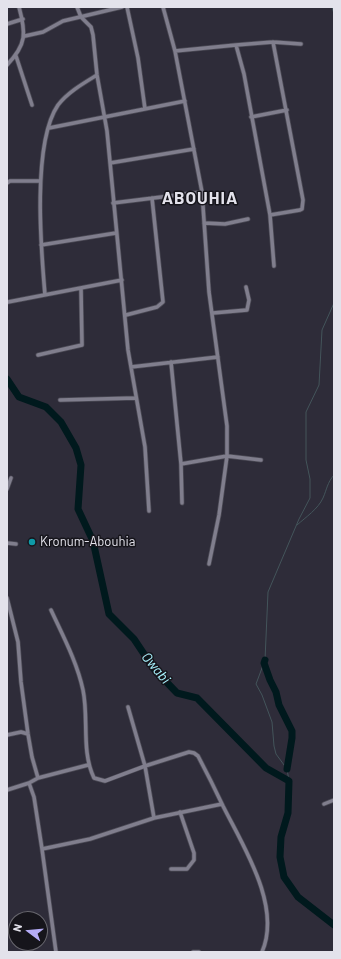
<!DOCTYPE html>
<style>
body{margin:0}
#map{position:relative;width:341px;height:959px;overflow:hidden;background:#2e2c39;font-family:Barlow,sans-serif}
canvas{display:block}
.frame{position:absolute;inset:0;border:8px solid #e3e2eb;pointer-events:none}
.north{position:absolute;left:8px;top:911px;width:40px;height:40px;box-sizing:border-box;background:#16151b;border:1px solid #68676e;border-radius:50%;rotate:286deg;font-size:11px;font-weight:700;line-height:16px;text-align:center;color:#e3e2eb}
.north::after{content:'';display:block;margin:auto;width:14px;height:18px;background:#b5acf8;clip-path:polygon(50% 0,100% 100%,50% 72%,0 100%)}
</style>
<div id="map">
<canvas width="341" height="959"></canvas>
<div class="frame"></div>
<div class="north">N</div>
</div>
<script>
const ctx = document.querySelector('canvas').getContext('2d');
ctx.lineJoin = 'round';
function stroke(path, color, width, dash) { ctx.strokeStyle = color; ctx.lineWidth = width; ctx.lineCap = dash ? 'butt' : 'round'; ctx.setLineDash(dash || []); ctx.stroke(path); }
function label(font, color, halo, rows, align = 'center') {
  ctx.font = font + ' Barlow,sans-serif'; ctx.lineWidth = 3; ctx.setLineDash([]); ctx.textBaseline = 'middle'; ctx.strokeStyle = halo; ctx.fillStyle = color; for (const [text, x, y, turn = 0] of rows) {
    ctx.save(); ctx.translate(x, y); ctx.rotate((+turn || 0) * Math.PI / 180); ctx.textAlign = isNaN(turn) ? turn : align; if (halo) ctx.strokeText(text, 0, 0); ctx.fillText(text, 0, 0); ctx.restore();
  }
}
stroke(new Path2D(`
 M 332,7 L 334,14
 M 334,137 L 334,142
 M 297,525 C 306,517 318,509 323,498 C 327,489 327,483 334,475
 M 289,781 L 287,769 L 276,754 L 274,746 L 272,722 L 262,695 L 256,684 L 265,660 L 268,592 L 299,519 L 310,498 L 310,479 L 306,460 L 306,412 L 319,385 L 322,330 L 334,303`), '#44555b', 1);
stroke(new Path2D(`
 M 7,379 L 19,397 L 46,407 L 61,422 L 76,448 L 81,465 L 78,509 L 93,541 L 109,614 L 134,639 L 154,669 L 177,693 L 197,698 L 266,768 L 289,781 L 288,813 L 281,837 L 280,857 L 284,877 L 298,897 L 334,925
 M 265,660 L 264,663 L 270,680 L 276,692 L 279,705 L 292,731 L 292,738 L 287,769`), '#00191d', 7);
const minor = new Path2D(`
 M 77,7 L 81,17 L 91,27 L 93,35 L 97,75 L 107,131 L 128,350 L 145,447 L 149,511
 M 127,7 L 138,58 L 145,109
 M 163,7 L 175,51 L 202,192 L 209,292 L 227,426 L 227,456 L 219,515 L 209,564
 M 7,24 L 23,19
 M 25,36 L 43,32 L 63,21 L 122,7
 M 236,45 L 273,42 L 301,44
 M 175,51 L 236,45 L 244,74 L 270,215 L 274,266
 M 16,56 L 32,105
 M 7,65 C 27,44 26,33 19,7
 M 251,117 L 287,110
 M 49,128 L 185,101
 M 110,163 L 194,149
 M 7,183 L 10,181 L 40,181
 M 113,203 L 202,192
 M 270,215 L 300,210 L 302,209 L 303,200 L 273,42
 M 204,223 L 225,224 L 248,219
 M 41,245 L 116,233
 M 45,295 C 41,249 32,143 58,105 C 68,92 84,83 97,75
 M 8,302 L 122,280
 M 213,313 L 247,310 L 249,300 L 246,287
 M 126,315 L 157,307 L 163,302 L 152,198
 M 38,355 L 82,345 L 81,288
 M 171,362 L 181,464 L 182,503
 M 131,367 L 218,357
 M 60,400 L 136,398
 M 181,464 L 227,456 L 261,460
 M 7,489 L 11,478
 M 7,543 L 16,544
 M 7,598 L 18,642 L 21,682 L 28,734 L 32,757 L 38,778
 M 51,610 C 63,636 77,662 83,690 C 89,719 81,751 94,778 L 105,781 L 145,766 L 189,752 L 194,753 L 198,756 C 207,773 215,789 223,806 C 243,846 282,906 262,952
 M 128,707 L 145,766 L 154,818
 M 7,735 L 21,732 L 28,734
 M 7,790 L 29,783
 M 324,804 L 334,800
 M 42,849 L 34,797 L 29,783 L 38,778 L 88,765
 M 171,869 L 187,869 L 194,860 L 194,853 L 180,812
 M 56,952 L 42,849 L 90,839 L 154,818 L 222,804
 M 193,952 L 199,952`);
stroke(minor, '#4b4a55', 5);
stroke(minor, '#807e8d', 3.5);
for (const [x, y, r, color] of [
 [32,542,4,"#0f9aa8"]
]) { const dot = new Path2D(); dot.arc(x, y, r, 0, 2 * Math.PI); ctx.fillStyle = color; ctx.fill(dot); stroke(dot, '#16151b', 1.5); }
label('13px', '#e3e2eb', '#16151b', [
 ["Kronum-Abouhia",40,542]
], 'left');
label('italic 14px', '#a8f3fe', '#16151b', [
 ["Owabi",156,668,50]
]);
ctx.letterSpacing = '1px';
label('bold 17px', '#e3e2eb', '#16151b', [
 ["ABOUHIA",200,198]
]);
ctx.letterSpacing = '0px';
</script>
